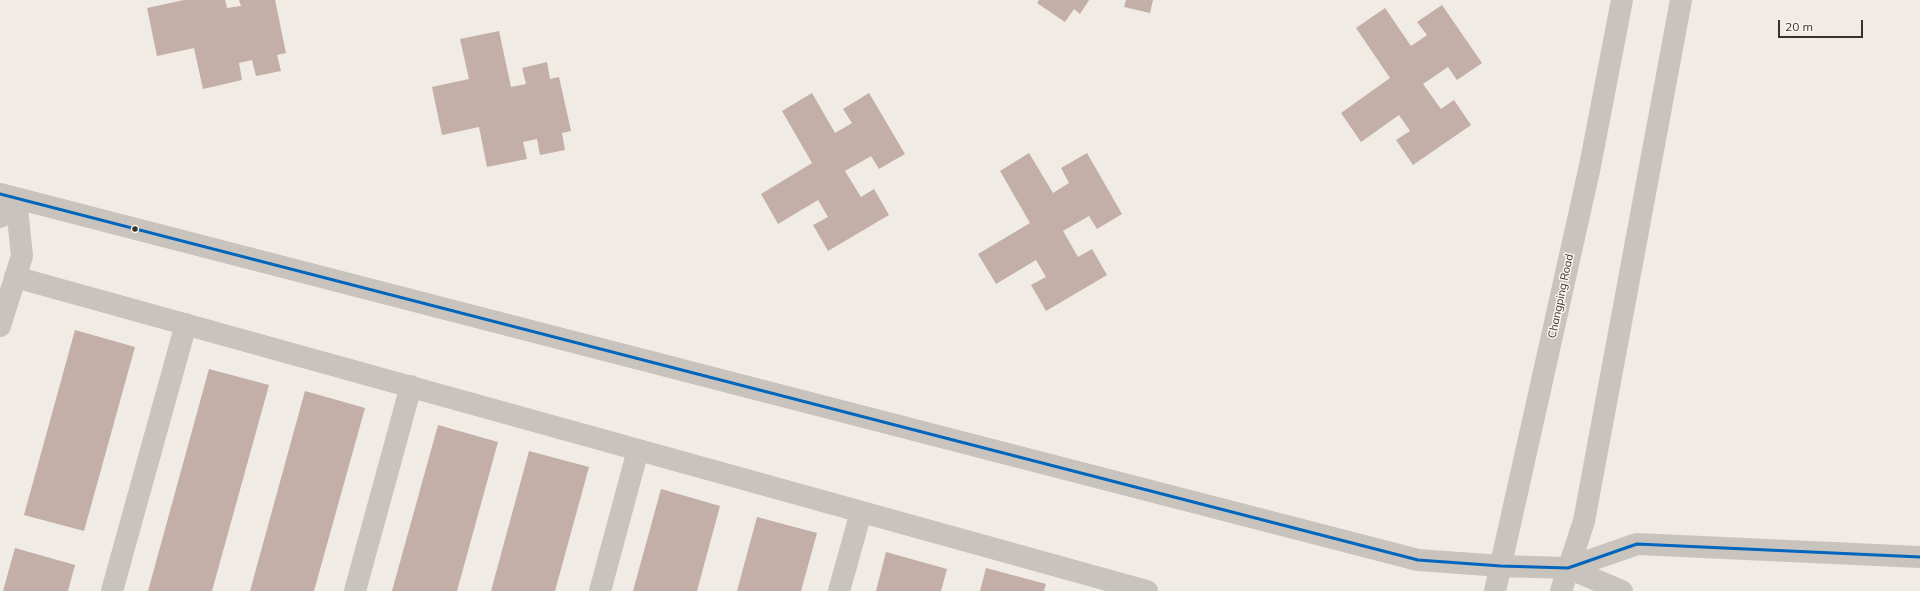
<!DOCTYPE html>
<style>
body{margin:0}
#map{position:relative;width:1920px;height:591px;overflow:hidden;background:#f0ebe5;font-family:Mulish,sans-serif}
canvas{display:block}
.scale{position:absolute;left:1778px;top:20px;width:85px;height:18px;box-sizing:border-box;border:2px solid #3b302b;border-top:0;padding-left:5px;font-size:12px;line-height:14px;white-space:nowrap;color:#3b302b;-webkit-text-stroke:3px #fbf5ee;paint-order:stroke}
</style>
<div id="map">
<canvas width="1920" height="591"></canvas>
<div class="scale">20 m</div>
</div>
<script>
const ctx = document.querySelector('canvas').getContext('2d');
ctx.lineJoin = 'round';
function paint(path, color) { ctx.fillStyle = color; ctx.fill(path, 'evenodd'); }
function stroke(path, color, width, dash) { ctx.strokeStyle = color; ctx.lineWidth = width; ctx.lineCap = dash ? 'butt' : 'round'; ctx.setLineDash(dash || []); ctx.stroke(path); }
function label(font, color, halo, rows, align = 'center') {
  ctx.font = font + ' Mulish,sans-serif'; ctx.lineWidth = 3; ctx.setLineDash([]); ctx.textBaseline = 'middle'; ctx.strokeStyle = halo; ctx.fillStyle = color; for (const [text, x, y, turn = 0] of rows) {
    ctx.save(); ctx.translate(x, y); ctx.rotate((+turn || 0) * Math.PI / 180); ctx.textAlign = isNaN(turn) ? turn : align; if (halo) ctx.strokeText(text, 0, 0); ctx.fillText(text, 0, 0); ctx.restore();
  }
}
paint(new Path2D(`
 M 184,0 L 225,0 L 227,8 L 241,6 L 239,0 L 275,0 L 286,53 L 277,55 L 281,71 L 256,76 L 252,60 L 239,63 L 242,80 L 203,89 L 194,48 L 157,56 L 147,8 Z
 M 1039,0 L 1089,0 L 1080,14 L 1074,9 L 1065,22 L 1037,3 Z
 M 1126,0 L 1153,0 L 1150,13 L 1124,7 Z
 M 1442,5 L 1482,63 L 1457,80 L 1448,67 L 1423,84 L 1441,109 L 1454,100 L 1471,125 L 1413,165 L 1396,140 L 1410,131 L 1399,115 L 1361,142 L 1341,113 L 1390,78 L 1356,28 L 1385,8 L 1411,46 L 1427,35 L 1417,22 Z
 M 499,31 L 511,87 L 526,84 L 522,68 L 547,62 L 550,79 L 559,77 L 571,131 L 562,133 L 565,150 L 540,155 L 537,139 L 523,142 L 527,159 L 487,167 L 479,127 L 442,135 L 432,87 L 469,79 L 460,39 Z
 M 812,93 L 835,133 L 852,123 L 843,109 L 869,93 L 905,154 L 879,169 L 871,156 L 845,171 L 861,197 L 874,189 L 889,215 L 828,251 L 813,225 L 828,217 L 818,200 L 778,224 L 761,194 L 812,163 L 782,111 Z
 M 1029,153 L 1053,193 L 1069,183 L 1061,168 L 1087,153 L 1122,214 L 1097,229 L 1089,216 L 1063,231 L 1078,257 L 1092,249 L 1107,275 L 1046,311 L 1031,285 L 1046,277 L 1036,260 L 996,284 L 978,254 L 1030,223 L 1000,171 Z
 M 75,330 L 135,347 L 84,531 L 24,515 Z
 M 209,369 L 269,385 L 212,591 L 148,591 Z
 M 305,391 L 365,408 L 314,591 L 250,591 Z
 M 438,425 L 498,442 L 457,591 L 392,591 Z
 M 529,451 L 589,467 L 555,591 L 491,591 Z
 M 661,489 L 720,506 L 697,591 L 633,591 Z
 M 757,517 L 817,533 L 801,591 L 737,591 Z
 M 15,548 L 75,565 L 68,591 L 3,591 Z
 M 886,552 L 947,569 L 941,591 L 876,591 Z
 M 986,568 L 1046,584 L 1044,591 L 980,591 Z`), '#c3afa7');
stroke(new Path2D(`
 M 0,194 L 1418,560 L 1501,566 L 1568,568 L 1637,544 L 1920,557
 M 0,217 L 16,199
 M 15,277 L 1147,591
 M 0,326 L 22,256 L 16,199
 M 1568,568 L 1622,591
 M 112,591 L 186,324
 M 355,591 L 411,386
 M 600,591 L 638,450
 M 839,591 L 861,512
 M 1495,591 L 1590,166 L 1622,0
 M 1561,591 L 1584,521 L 1681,0`), '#c9c3be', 22);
stroke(new Path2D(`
 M 0,194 L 1418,560 L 1501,566 L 1568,568 L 1637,544 L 1920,557`), '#0065bd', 3);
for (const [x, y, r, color] of [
 [135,229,3.5,"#3b302b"]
]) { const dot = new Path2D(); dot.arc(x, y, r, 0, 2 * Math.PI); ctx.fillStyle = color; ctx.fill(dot); stroke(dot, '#fbf5ee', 1.5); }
label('11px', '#3b302b', '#fbf5ee', [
 ["Changping Road",1561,296,-78]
]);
</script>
